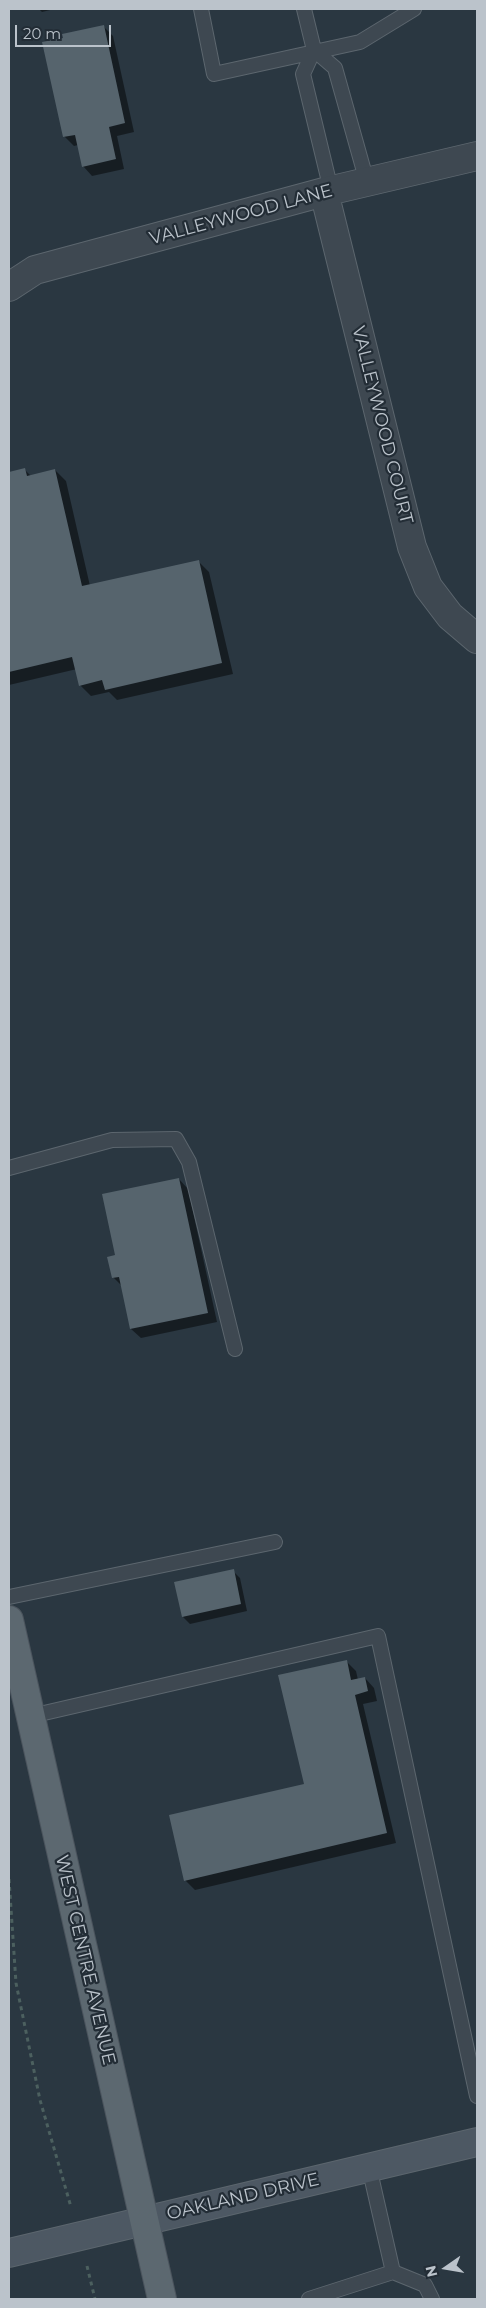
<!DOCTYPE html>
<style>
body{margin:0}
#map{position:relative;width:486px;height:2308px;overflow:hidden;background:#2a3741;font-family:Montserrat,sans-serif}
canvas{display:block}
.frame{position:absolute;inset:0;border:10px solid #bbc3cb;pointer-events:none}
.north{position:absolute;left:421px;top:2243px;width:50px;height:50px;-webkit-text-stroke:4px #232d36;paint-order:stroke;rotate:257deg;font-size:14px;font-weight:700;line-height:20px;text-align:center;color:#bbc3cb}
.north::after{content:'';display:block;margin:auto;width:18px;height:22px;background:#bbc3cb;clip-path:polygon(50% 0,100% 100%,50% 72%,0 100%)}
.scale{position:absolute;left:15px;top:25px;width:96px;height:22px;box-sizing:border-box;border:2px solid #bbc3cb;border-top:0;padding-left:6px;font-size:15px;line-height:18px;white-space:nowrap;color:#bbc3cb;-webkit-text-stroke:4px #232d36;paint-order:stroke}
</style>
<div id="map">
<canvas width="486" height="2308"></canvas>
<div class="frame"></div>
<div class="north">N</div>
<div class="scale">20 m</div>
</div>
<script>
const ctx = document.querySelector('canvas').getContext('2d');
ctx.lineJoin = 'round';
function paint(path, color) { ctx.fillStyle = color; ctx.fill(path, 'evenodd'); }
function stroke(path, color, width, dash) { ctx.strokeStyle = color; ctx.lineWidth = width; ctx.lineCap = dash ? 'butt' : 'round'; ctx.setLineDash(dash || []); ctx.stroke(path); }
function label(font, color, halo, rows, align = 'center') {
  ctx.font = font + ' Montserrat,sans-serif'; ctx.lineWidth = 4.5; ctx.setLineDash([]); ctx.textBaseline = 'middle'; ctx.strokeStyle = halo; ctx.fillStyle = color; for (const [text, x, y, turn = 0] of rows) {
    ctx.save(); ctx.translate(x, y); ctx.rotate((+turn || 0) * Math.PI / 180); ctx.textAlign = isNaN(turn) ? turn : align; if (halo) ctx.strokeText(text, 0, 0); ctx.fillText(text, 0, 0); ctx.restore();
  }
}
paint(new Path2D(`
 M 39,9 L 54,9 L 42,12 Z
 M 103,26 L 113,36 L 134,132 L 117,136 L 124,169 L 92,176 L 83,166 L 78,145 L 74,146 L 64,136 L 64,39 Z
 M 25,470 L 31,476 L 55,470 L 66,481 L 90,586 L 198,561 L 209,572 L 233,674 L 117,700 L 109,692 L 91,696 L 80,685 L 77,669 L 9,685 L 9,473 Z
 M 179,1179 L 188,1189 L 217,1322 L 141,1338 L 131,1329 L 122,1286 L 113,1277 L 116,1256 Z
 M 233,1571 L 240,1578 L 247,1611 L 190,1624 L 183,1617 Z
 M 346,1661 L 356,1671 L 358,1680 L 365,1678 L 374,1688 L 377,1701 L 363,1704 L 396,1843 L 195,1890 L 185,1880 L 305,1785 Z`), '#0007');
paint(new Path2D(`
 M 104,25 L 125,123 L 109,127 L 116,159 L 82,167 L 75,135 L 63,137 L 42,42 L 63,38 L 62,34 Z
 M 25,468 L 27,476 L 55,469 L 82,586 L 199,560 L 222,663 L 105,690 L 102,680 L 79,686 L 72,657 L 9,672 L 9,472 Z
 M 179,1178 L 208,1313 L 130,1329 L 119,1277 L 112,1278 L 107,1257 L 115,1255 L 102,1194 Z
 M 234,1569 L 241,1604 L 182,1617 L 174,1582 Z
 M 347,1660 L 351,1680 L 365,1677 L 368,1691 L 355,1695 L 387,1833 L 184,1881 L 169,1815 L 304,1784 L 278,1675 Z`), '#56646d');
const lane = new Path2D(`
 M 201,9 L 214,74 L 360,42 L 414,9
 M 304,9 L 314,50
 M 331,190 L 303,74 L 314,50 L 335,68 L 367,182
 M 9,1168 L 112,1140 L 176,1139 L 189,1162 L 235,1349
 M 9,1597 L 275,1542
 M 31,1716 L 378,1636 L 477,2096
 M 393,2272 L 425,2285 L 432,2299
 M 309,2299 L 393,2272 L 369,2167`);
const street = new Path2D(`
 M 324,192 L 412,547 L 428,587 L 450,616 L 477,639
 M 9,287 L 35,270 L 324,192 L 477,156`);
const secondary = new Path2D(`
 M 9,2253 L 477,2142`);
const primary = new Path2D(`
 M 9,1620 L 162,2299`);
stroke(lane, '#5c666e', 16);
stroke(street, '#5c666e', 30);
stroke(secondary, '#5c666e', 30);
stroke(primary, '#4b545d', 30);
stroke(new Path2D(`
 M 9,1879 L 16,1983 L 40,2100 L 71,2207
 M 87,2266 L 95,2299`), '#4c605f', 3, [4, 4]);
stroke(lane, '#3e4851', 14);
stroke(street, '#3e4851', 28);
stroke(secondary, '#4d5863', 28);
stroke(primary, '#5c6870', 28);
label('18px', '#bbc3cb', '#232d36', [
 ["VALLEYWOOD LANE",241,215,-15],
 ["VALLEYWOOD COURT",382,425,76],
 ["WEST CENTRE AVENUE",85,1960,77],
 ["OAKLAND DRIVE",243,2197,-13]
]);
</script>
